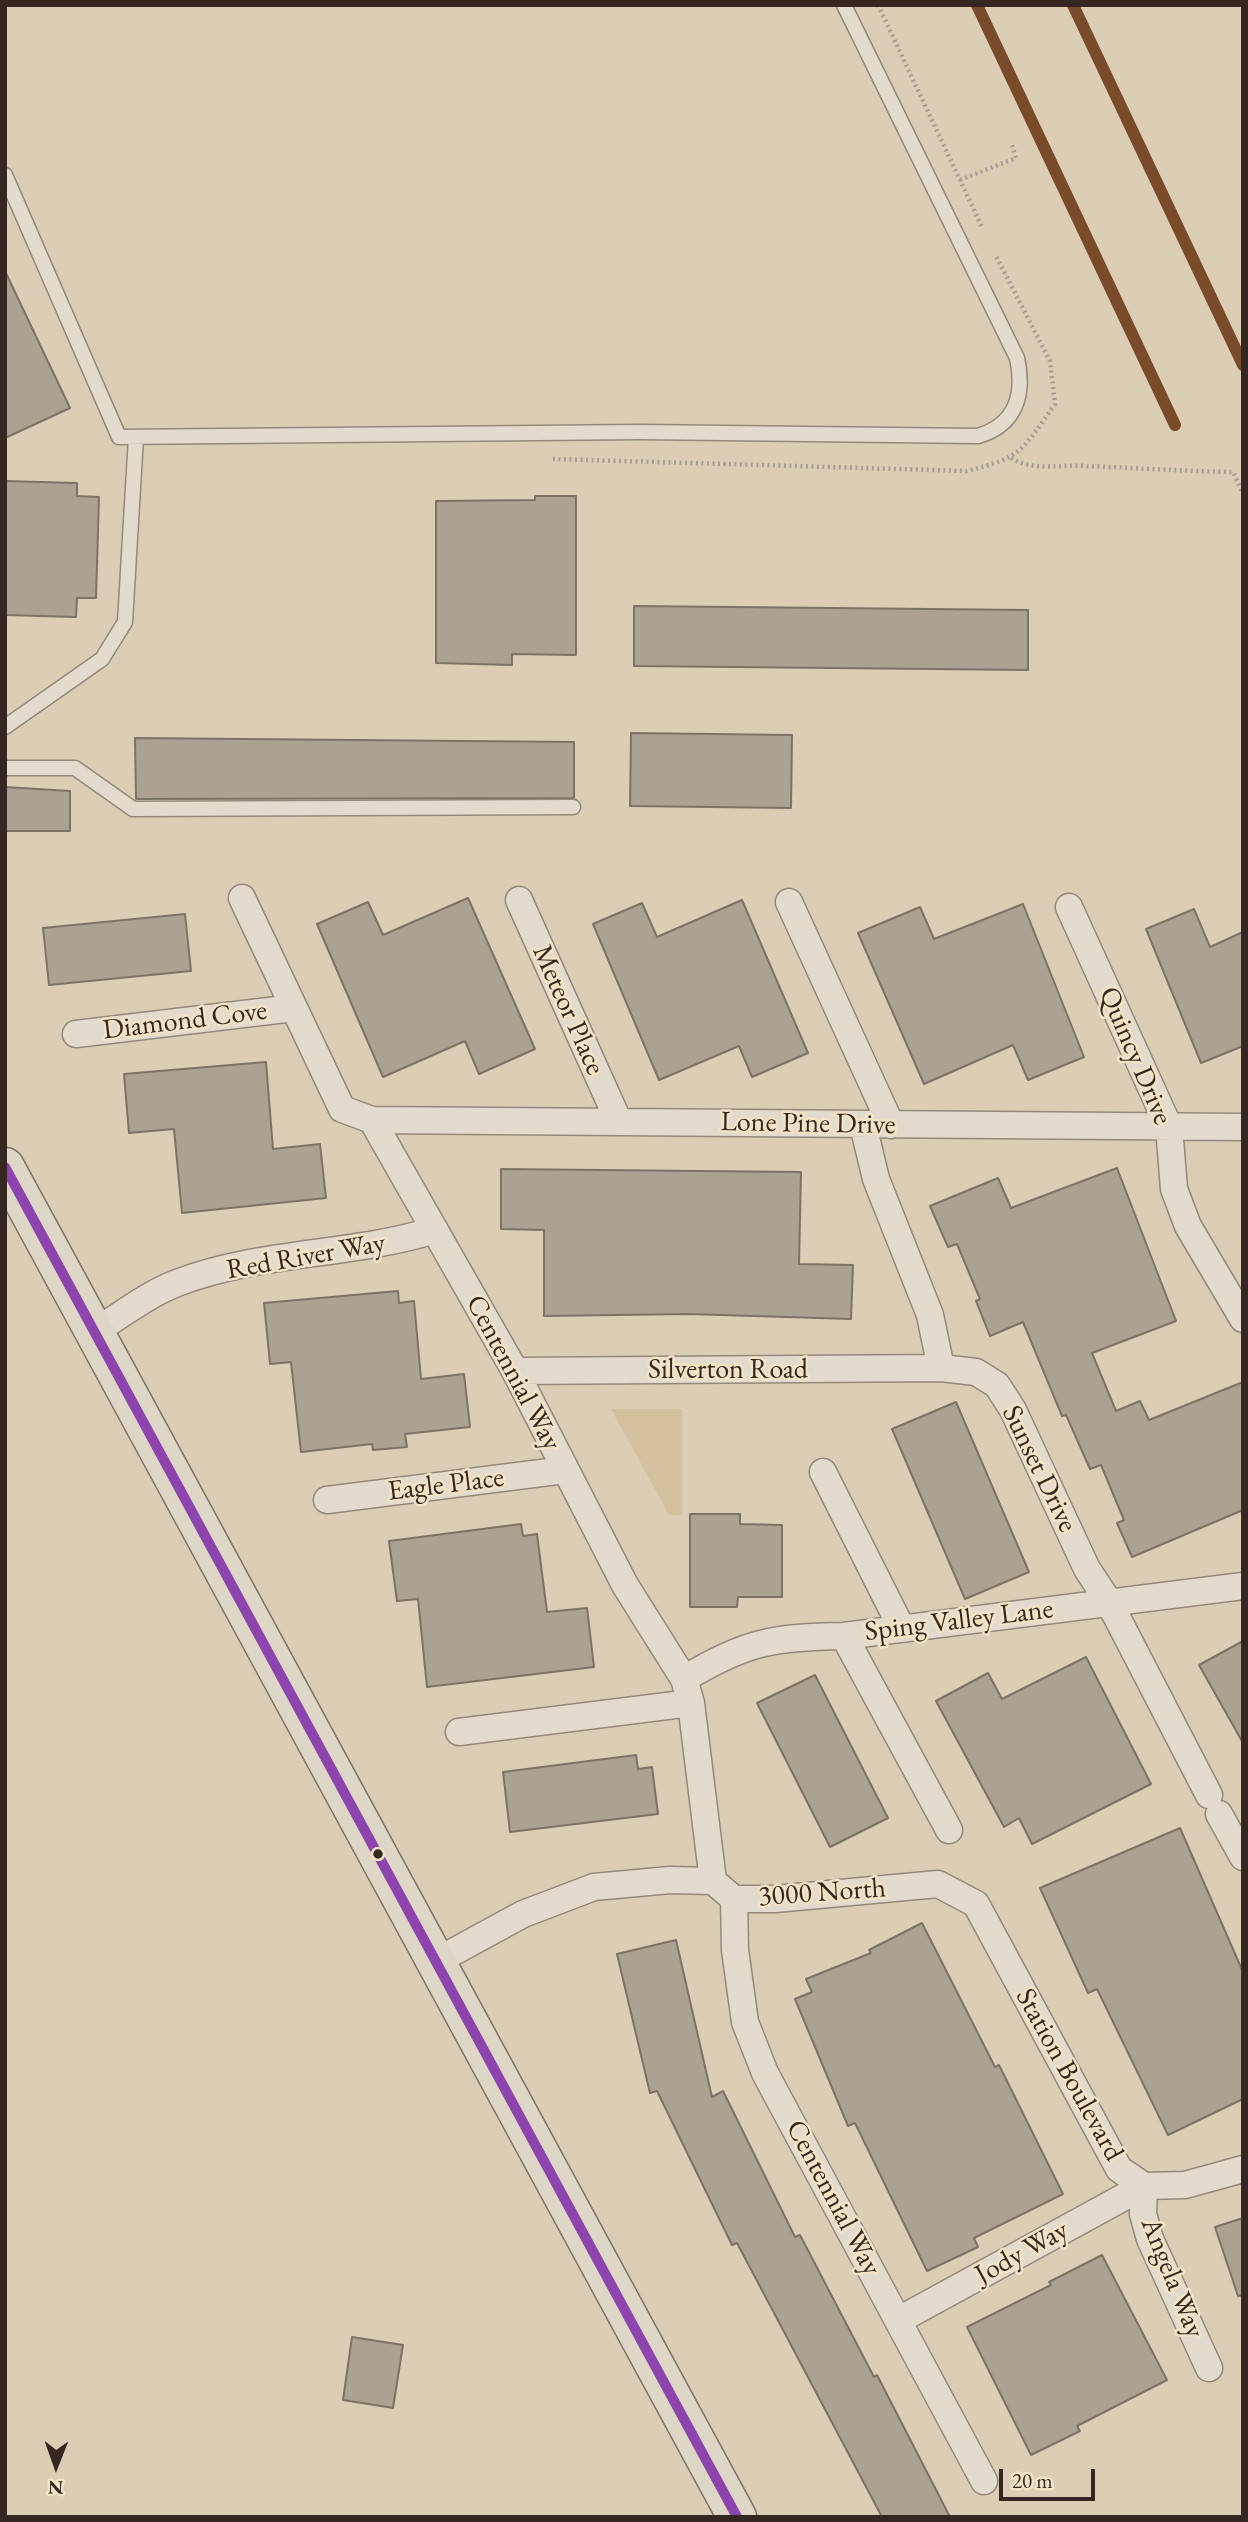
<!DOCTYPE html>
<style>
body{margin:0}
#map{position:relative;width:1248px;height:2522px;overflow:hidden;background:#dcceb5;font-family:"EB Garamond",serif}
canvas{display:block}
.frame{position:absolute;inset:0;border:7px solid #342620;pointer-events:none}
.north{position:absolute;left:21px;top:2431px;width:70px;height:70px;-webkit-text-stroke:5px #f3e2c4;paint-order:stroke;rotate:181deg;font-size:19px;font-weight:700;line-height:28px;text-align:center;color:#342620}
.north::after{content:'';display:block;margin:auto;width:24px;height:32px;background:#342620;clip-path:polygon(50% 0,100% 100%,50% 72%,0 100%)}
.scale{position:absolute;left:999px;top:2469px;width:96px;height:32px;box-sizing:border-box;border:4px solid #342620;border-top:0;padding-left:9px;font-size:21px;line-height:24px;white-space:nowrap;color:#342620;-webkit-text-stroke:5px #f3e2c4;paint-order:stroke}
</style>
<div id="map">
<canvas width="1248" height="2522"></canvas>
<div class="frame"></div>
<div class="north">N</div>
<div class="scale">20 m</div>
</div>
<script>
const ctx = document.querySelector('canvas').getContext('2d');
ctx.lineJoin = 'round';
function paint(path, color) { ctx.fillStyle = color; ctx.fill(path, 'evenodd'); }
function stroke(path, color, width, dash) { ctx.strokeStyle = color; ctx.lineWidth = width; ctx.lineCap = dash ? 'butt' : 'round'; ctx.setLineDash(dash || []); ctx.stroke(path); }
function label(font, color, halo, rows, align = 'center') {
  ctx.font = font + ' "EB Garamond",serif'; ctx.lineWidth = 5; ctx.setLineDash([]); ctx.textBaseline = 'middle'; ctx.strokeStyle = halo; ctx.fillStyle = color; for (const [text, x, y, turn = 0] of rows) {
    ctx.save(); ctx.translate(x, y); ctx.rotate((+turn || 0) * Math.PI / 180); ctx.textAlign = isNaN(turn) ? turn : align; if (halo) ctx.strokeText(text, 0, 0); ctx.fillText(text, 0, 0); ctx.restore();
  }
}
paint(new Path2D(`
 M 611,1409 L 682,1409 L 682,1515 L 669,1515 Z`), '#d4c1a0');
const building = new Path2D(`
 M 5,271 L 70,408 L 5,438 Z
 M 5,481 L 77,483 L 77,496 L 99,497 L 96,598 L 77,598 L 76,617 L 5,615 Z
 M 535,496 L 576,496 L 576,655 L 512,654 L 512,665 L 436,663 L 436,501 L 535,500 Z
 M 634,606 L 1028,610 L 1028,670 L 634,666 Z
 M 631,733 L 792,735 L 791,808 L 630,806 Z
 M 135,738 L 574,742 L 574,798 L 136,799 Z
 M 5,787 L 70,791 L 70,831 L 5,831 Z
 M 468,898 L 535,1049 L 479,1074 L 465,1041 L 383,1077 L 317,924 L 368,902 L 383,935 Z
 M 742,900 L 808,1053 L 752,1077 L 739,1046 L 659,1080 L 593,924 L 642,903 L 657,937 Z
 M 1023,904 L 1084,1057 L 1028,1080 L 1013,1045 L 924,1084 L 858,933 L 920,907 L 934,939 Z
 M 1194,909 L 1210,947 L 1243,932 L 1243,1046 L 1201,1063 L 1146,929 Z
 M 185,914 L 191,971 L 49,985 L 43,928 Z
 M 266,1062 L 273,1149 L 320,1144 L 326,1198 L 182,1213 L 174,1129 L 129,1133 L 124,1074 Z
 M 1117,1168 L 1176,1321 L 1092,1353 L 1116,1411 L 1140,1401 L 1149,1420 L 1243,1382 L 1243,1510 L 1132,1557 L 1117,1523 L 1124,1520 L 1101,1465 L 1090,1469 L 1066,1415 L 1062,1416 L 1023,1322 L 990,1336 L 976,1301 L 980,1299 L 957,1244 L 948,1247 L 930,1206 L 998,1178 L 1011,1208 Z
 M 501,1169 L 801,1172 L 799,1264 L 853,1265 L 851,1319 L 688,1314 L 544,1316 L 544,1230 L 501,1229 Z
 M 398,1291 L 399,1303 L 414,1301 L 421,1379 L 464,1374 L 470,1427 L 405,1434 L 407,1447 L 373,1450 L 372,1444 L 301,1452 L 291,1362 L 270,1364 L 264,1303 Z
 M 956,1402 L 1029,1572 L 965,1599 L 892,1429 Z
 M 690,1514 L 740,1514 L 740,1524 L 782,1525 L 782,1597 L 738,1597 L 737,1607 L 690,1607 Z
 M 521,1524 L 523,1536 L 537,1534 L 547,1612 L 587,1608 L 594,1667 L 427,1687 L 418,1599 L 397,1601 L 389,1541 Z
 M 1243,1641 L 1243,1743 L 1199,1665 Z
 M 1086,1657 L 1151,1784 L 1032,1844 L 1019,1818 L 1004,1827 L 936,1701 L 988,1673 L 1002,1699 Z
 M 815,1675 L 888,1818 L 830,1847 L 757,1703 Z
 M 636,1755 L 638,1769 L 652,1767 L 658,1814 L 510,1832 L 503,1772 Z
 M 1180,1828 L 1243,1972 L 1243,2099 L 1168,2135 L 1097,1989 L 1088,1993 L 1040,1888 Z
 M 922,1923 L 995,2067 L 999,2065 L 1063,2194 L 974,2238 L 978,2247 L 927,2271 L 855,2123 L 848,2126 L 795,1999 L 812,1992 L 806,1979 L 871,1953 L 869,1950 Z
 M 676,1940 L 712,2097 L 723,2091 L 795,2237 L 800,2235 L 874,2377 L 877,2375 L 950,2517 L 882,2517 L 737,2243 L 732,2245 L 657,2091 L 650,2093 L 617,1954 Z
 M 1243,2218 L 1243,2295 L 1238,2296 L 1215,2227 Z
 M 1102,2255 L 1167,2380 L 1077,2426 L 1080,2431 L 1031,2455 L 967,2327 L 1051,2285 L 1049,2282 Z
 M 352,2337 L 403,2345 L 393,2408 L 343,2400 Z`);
paint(building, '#aca291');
stroke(building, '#7c7367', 2);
const lane = new Path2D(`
 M 5,175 L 119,437 L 640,432 L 978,436 C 1016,425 1025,395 1017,358 L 844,5
 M 5,727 L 102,659 L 125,622 L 136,437
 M 5,768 L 75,768 L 133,809 L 573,807`);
const street = new Path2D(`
 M 242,898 L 342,1109 L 372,1120 L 515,1371 L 625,1585 L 684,1679 L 691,1703 L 713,1881
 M 519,900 L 618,1120
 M 789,902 L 891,1125
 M 1069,907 L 1169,1127 L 1174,1189 L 1188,1226 L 1243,1319
 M 76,1034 L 294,1008
 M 372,1120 L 1243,1127
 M 863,1125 L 876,1179 L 930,1315 L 941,1368 L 976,1372 L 997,1385 L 1013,1410 L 1087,1569 L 1109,1602 L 1209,1795
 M 94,1332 C 120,1316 148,1294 177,1283 C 259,1251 351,1256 435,1230
 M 515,1371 L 941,1368
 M 823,1472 L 901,1627
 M 327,1500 L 565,1470
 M 844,1636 L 949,1830
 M 684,1679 C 745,1642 773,1637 844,1636 L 1243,1586
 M 459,1732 L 691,1703
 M 1219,1814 L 1243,1857
 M 734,1899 L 735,1950 L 745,2022 L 765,2073 L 984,2481
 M 435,1962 L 523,1914 L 594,1887 L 670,1880 L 713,1881 L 734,1899 L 775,1899 L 938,1884 L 976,1904 L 1119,2169 L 1144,2186 L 1185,2185 L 1243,2169
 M 1144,2186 L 1143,2214 L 1150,2239 L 1209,2368
 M 899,2320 L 1144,2186`);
const primary = new Path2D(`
 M 5,1167 L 737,2517`);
stroke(lane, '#93897b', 17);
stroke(street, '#93897b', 29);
stroke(primary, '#7c7367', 41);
stroke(new Path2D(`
 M 878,5 L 982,227
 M 960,180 L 1016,158 L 1012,145
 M 1011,458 C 1035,472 1058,464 1085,466 C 1134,468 1183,471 1233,472 L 1243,494
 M 553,459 L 967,471 C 1024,457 1022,450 1055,404 L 1050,361 L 996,256`), '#a59e94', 4.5, [2, 3.5]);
stroke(lane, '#e3dcce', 14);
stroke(street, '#e3dcce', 26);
stroke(primary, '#ded6c7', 38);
stroke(new Path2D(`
 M 5,1167 L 737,2517`), '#8e44ad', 10);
stroke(new Path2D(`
 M 977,5 L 1175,425
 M 1073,5 L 1243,365`), '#7a4b2a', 12);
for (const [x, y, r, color] of [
 [378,1854,6,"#342620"]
]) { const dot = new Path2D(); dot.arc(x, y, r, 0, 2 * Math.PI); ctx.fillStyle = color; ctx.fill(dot); stroke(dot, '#f3e2c4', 2.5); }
label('28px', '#342620', '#f3e2c4', [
 ["Meteor Place",568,1010,66],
 ["Diamond Cove",185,1021,-7],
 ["Quincy Drive",1135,1056,67],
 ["Lone Pine Drive",808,1124,1],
 ["Red River Way",306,1257,-10],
 ["Silverton Road",728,1370],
 ["Centennial Way",513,1373,62],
 ["Sunset Drive",1039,1469,64],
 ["Eagle Place",446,1485,-7],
 ["Sping Valley Lane",959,1621,-7],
 ["3000 North",822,1893,-4],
 ["Station Boulevard",1069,2075,61],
 ["Centennial Way",833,2198,62],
 ["Jody Way",1022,2253,-29],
 ["Angela Way",1172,2278,68]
]);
</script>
